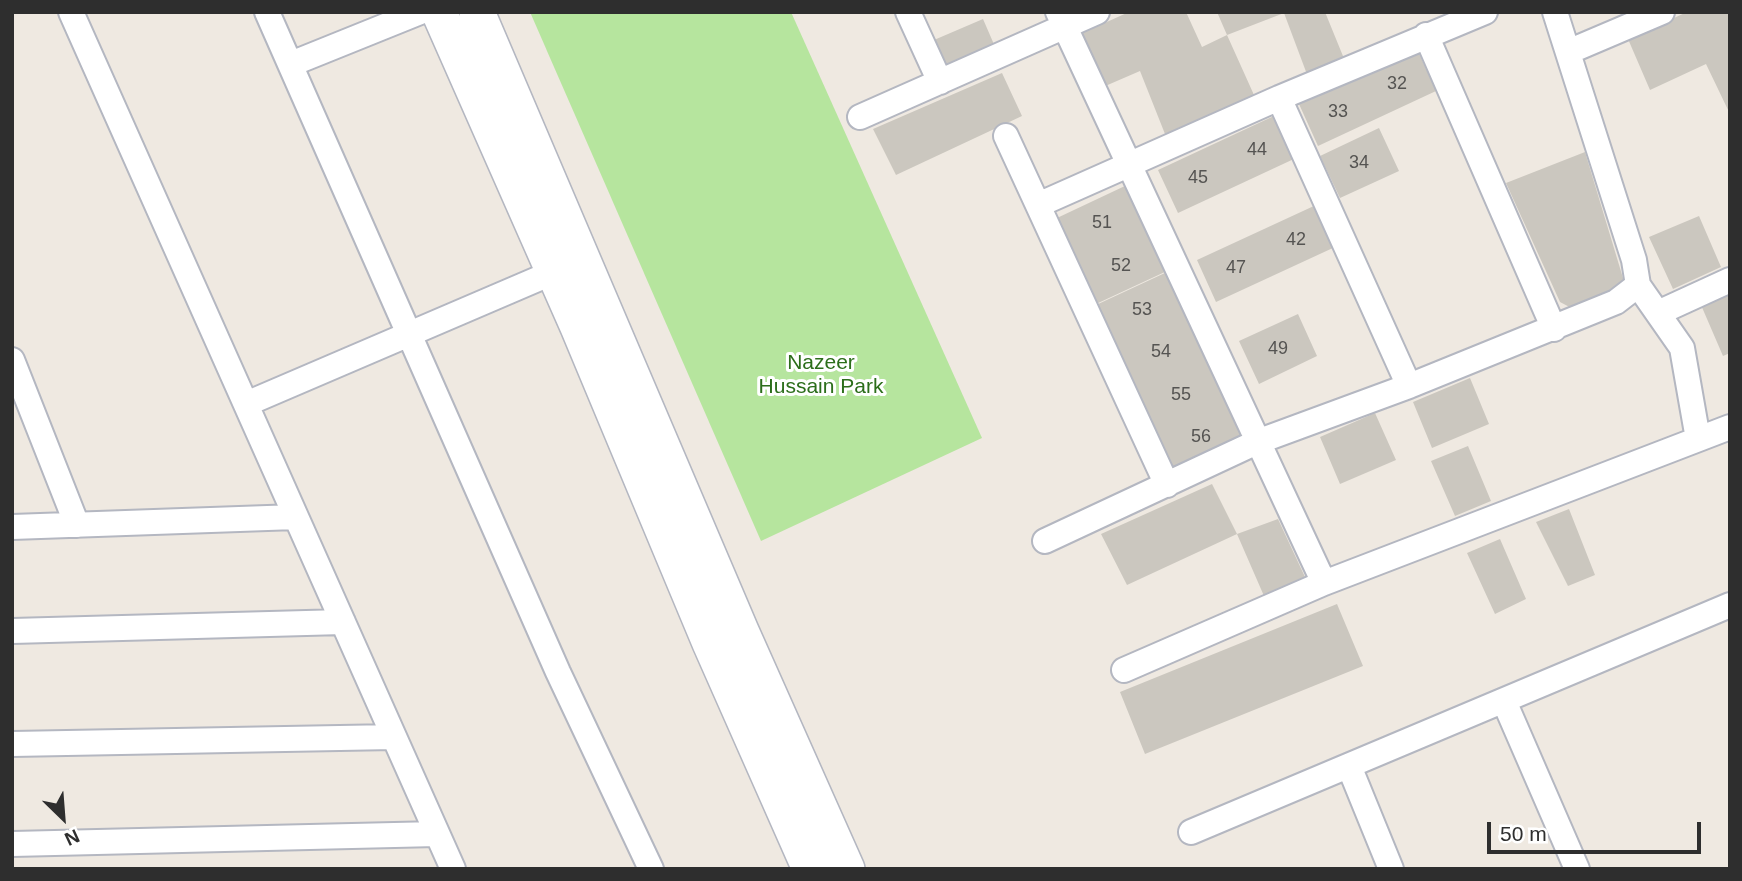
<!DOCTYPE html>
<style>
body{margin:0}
#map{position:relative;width:1742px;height:881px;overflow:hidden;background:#efe9e1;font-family:Helvetica,sans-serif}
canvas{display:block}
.frame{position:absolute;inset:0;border:14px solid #2e2e2e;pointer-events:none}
.north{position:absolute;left:28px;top:783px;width:70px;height:70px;-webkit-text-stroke:5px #fff;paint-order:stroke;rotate:155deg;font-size:19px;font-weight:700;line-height:28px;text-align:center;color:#2e2e2e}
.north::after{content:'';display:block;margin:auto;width:24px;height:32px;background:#2e2e2e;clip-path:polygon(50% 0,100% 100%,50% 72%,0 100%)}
.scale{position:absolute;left:1487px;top:822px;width:214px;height:32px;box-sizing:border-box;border:4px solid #2e2e2e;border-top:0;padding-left:9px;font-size:21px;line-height:24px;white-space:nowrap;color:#2e2e2e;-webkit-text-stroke:5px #fff;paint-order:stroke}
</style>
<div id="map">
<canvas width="1742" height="881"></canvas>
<div class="frame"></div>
<div class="north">N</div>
<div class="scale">50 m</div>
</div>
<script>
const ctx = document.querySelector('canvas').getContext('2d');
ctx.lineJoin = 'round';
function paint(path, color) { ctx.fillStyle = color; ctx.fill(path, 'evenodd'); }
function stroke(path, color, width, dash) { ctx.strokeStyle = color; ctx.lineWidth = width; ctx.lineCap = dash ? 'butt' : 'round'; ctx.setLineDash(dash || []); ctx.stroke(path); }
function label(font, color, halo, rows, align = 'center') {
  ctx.font = font + ' Helvetica,sans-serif'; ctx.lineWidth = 6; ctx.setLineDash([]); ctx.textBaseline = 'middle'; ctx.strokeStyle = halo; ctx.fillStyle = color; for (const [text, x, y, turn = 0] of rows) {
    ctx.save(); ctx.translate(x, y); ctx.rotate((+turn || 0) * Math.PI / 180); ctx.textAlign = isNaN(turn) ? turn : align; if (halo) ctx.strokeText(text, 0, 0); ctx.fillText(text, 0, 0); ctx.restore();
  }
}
paint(new Path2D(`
 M 530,12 L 791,12 L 982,438 L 761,541 Z`), '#b6e59e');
paint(new Path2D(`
 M 1129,12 L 1186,12 L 1202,47 L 1227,35 L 1217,12 L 1325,12 L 1345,61 L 1308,77 L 1284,13 L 1227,35 L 1254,95 L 1165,134 L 1140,71 L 1103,87 L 1080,34 Z
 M 1687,12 L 1730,12 L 1730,114 L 1706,64 L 1650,90 L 1628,39 Z
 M 983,19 L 996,49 L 942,75 L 927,43 Z
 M 1417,49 L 1436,91 L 1318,146 L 1299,104 Z
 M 1002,73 L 1022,116 L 896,175 L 873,129 Z
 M 1276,115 L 1296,158 L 1178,213 L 1158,170 Z
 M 1379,128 L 1399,171 L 1340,198 L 1320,156 Z
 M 1585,152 L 1626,288 L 1577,311 L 1560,302 L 1506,183 Z
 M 1127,185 L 1167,271 L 1096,304 L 1057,218 Z
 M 1316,205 L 1335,247 L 1216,302 L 1197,260 Z
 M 1699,216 L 1721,267 L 1673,289 L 1649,237 Z
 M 1167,272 L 1246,442 L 1176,475 L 1096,305 Z
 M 1730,292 L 1730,353 L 1723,356 L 1701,305 Z
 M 1298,314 L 1317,356 L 1259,384 L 1239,341 Z
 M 1470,378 L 1489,424 L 1432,448 L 1413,402 Z
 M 1375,413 L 1396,460 L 1340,484 L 1320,437 Z
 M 1468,446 L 1491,501 L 1455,516 L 1431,461 Z
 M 1212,484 L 1237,534 L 1127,585 L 1101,534 Z
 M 1569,509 L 1595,575 L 1568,586 L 1536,522 Z
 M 1278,519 L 1305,577 L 1264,596 L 1237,534 Z
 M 1500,539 L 1526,599 L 1495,614 L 1467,553 Z
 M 1337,604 L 1363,666 L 1145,754 L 1120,692 Z`), '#cbc7bf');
const street = new Path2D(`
 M 71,12 L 453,869
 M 267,12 L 558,672 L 651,869
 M 908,12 L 940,82
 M 1058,12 L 1324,583
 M 1555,12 L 1634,260 L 1638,285 L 1682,348 L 1698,439
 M 1426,35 L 1554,329
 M 1568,52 L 1662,12
 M 291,64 L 420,12
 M 1279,98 L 1409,386
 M 860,117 L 1097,12
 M 1006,136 L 1167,485
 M 1038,205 L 1279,98 L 1485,12
 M 1658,313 L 1730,280
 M 12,360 L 77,525
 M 246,404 L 554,272
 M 12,527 L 296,517
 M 1045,541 L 1257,442 L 1409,386 L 1616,302 L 1638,285
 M 12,631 L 343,622
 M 1124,670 L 1324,583 L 1730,427
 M 1504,701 L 1577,869
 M 12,744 L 394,737
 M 1349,766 L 1391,869
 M 1191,832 L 1730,605
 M 12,844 L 437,834`);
const secondary = new Path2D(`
 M 439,12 L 578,327 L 710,643 L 810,869
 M 477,12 L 741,631 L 847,869`);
stroke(street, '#b4b7c1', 28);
stroke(secondary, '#b4b7c1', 38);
stroke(street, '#fff', 24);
stroke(secondary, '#fff', 35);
label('18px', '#555452', null, [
 ["32",1397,84],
 ["33",1338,112],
 ["44",1257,150],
 ["34",1359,163],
 ["45",1198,178],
 ["51",1102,223],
 ["42",1296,240],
 ["52",1121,266],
 ["47",1236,268],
 ["53",1142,310],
 ["49",1278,349],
 ["54",1161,352],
 ["55",1181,395],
 ["56",1201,437]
]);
label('21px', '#2c6e1b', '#fff', [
 ["Nazeer",821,363],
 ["Hussain Park",821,387]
]);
</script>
